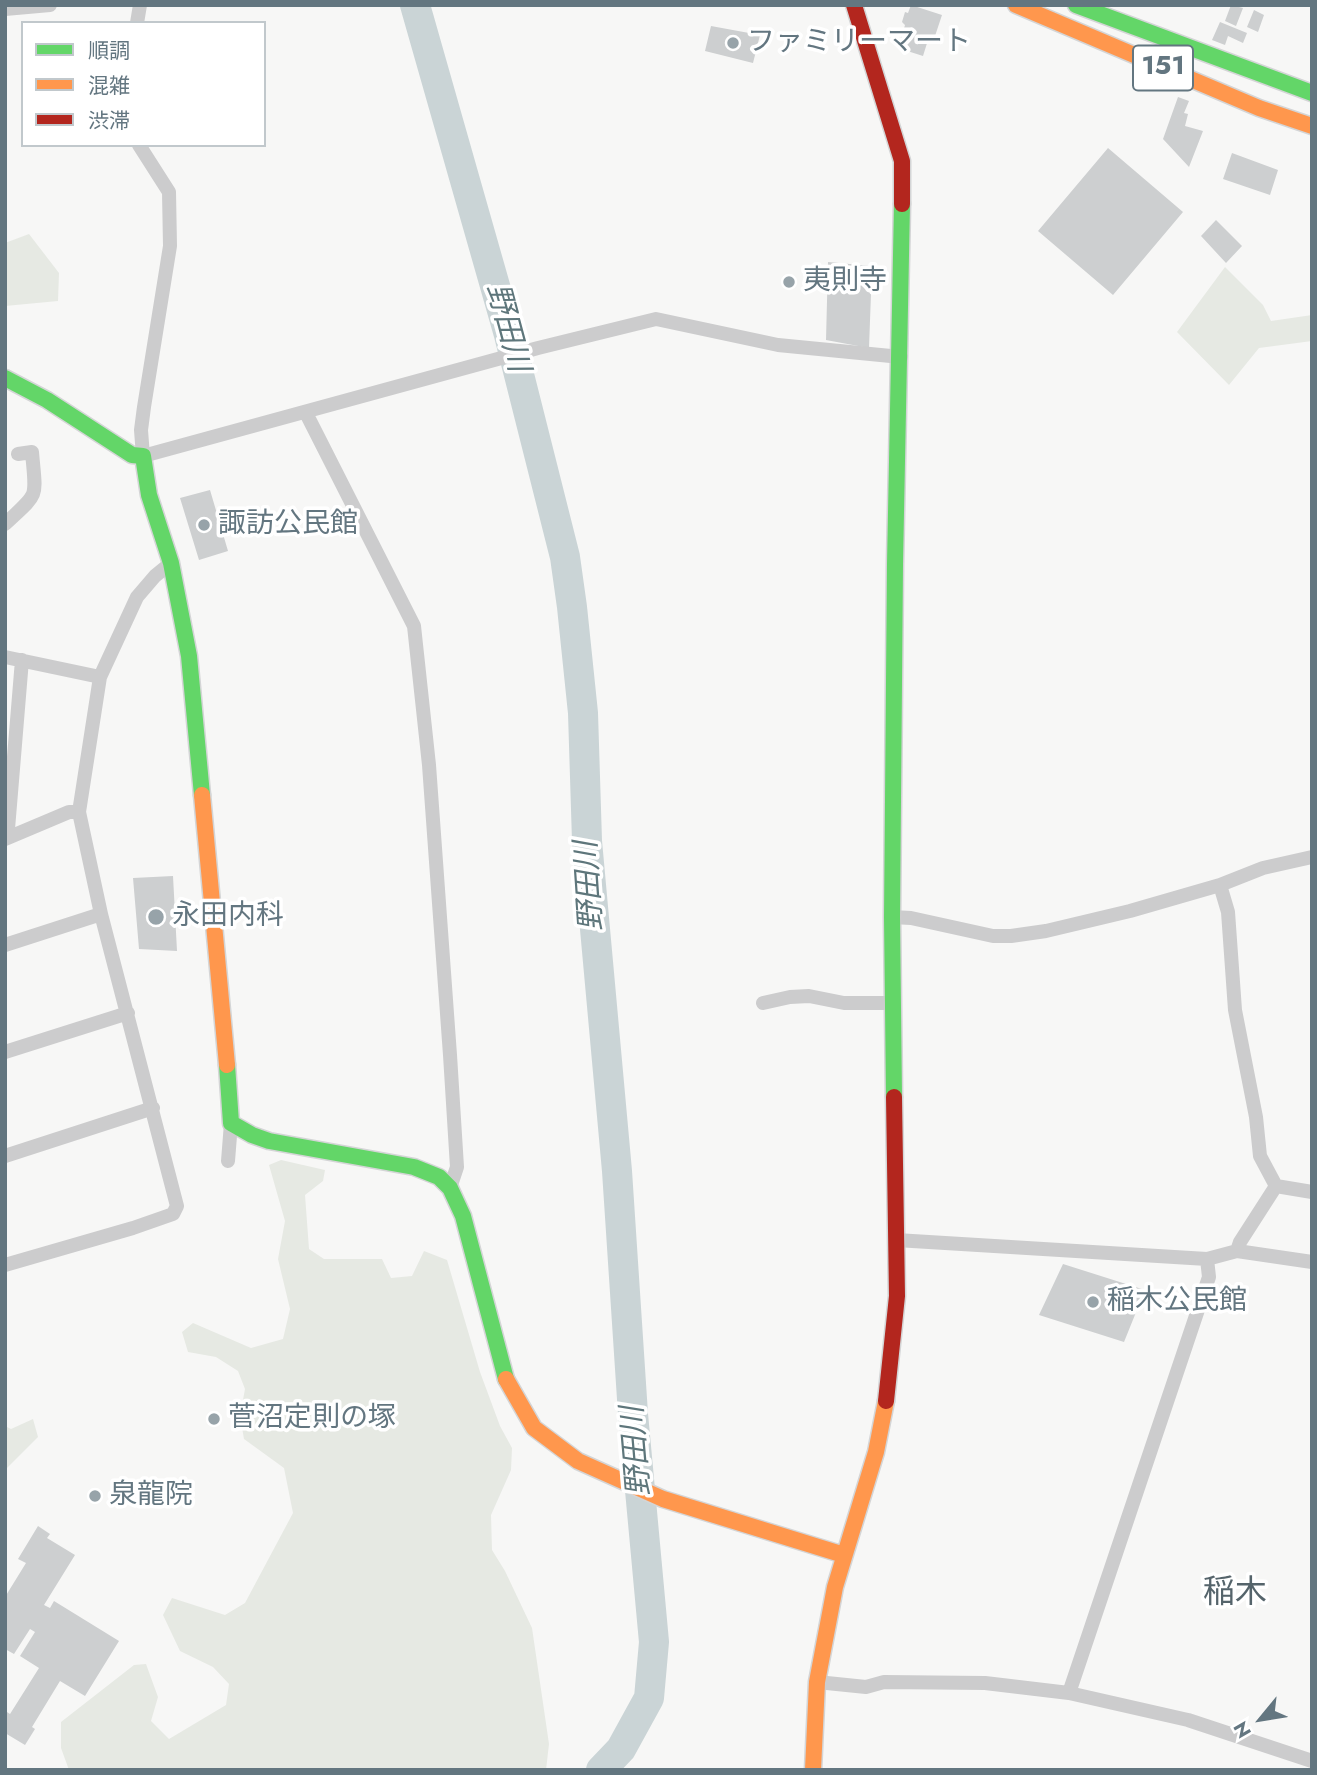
<!DOCTYPE html>
<meta charset="utf-8">
<style>
body{margin:0}
#map{position:relative;width:1317px;height:1775px;overflow:hidden;background:#f7f7f6;font-family:Jost,"Noto Sans JP",sans-serif}
canvas{display:block}
.frame{position:absolute;inset:0;border:7px solid #637680;pointer-events:none}
.legend{position:absolute;left:21px;top:21px;width:245px;height:126px;box-sizing:border-box;background:#fff;border:2px solid #c1c8cc;margin:0;padding:9px 12px;list-style:none;font-size:21px;color:#637680}
.legend li{display:flex;align-items:center;gap:14px;height:35px}
.legend b{width:35px;border:2px solid #c1c8cc}
.north{position:absolute;left:1226px;top:1684px;width:70px;height:70px;-webkit-text-stroke:5px #fff;paint-order:stroke;rotate:240deg;font-size:19px;font-weight:700;line-height:28px;text-align:center;color:#637680}
.north::after{content:'';display:block;margin:auto;width:24px;height:32px;background:#637680;clip-path:polygon(50% 0,100% 100%,50% 72%,0 100%)}
</style>
<div id="map">
<canvas width="1317" height="1775"></canvas>
<div class="frame"></div>
<ul class="legend">
<li><b style="height:9px;background:#63d668"></b>順調</li>
<li><b style="height:9px;background:#ff974d"></b>混雑</li>
<li><b style="height:9px;background:#b3261e"></b>渋滞</li>
</ul>
<div class="north">N</div>
</div>
<script>
const ctx = document.querySelector('canvas').getContext('2d');
ctx.lineJoin = 'round';
function paint(path, color) { ctx.fillStyle = color; ctx.fill(path, 'evenodd'); }
function stroke(path, color, width, dash) { ctx.strokeStyle = color; ctx.lineWidth = width; ctx.lineCap = dash ? 'butt' : 'round'; ctx.setLineDash(dash || []); ctx.stroke(path); }
function label(font, color, halo, rows, align = 'center') {
  ctx.font = font + ' Jost,"Noto Sans JP",sans-serif'; ctx.lineWidth = 7; ctx.setLineDash([]); ctx.textBaseline = 'middle'; ctx.strokeStyle = halo; ctx.fillStyle = color; for (const [text, x, y, turn = 0] of rows) {
    ctx.save(); ctx.translate(x, y); ctx.rotate((+turn || 0) * Math.PI / 180); ctx.textAlign = isNaN(turn) ? turn : align; if (halo) ctx.strokeText(text, 0, 0); ctx.fillText(text, 0, 0); ctx.restore();
  }
}
paint(new Path2D(`
 M 29,234 L 59,273 L 58,301 L 5,306 L 5,243 Z
 M 1225,267 L 1263,305 L 1271,321 L 1312,315 L 1312,341 L 1259,348 L 1229,385 L 1177,332 Z
 M 281,1160 L 325,1170 L 323,1181 L 305,1195 L 309,1249 L 324,1259 L 382,1259 L 391,1278 L 412,1276 L 424,1251 L 447,1260 L 480,1372 L 500,1426 L 512,1448 L 511,1470 L 491,1515 L 492,1550 L 505,1571 L 532,1628 L 549,1744 L 546,1770 L 69,1770 L 61,1748 L 61,1722 L 134,1665 L 146,1664 L 158,1697 L 151,1721 L 169,1739 L 226,1705 L 229,1684 L 213,1667 L 180,1651 L 163,1615 L 172,1598 L 225,1615 L 245,1603 L 293,1513 L 284,1468 L 244,1439 L 240,1416 L 245,1389 L 238,1371 L 216,1357 L 188,1352 L 182,1332 L 193,1323 L 251,1348 L 283,1339 L 290,1309 L 278,1259 L 285,1221 L 269,1165 Z
 M 33,1419 L 38,1437 L 5,1470 L 5,1426 L 11,1429 Z`), '#e6e9e3');
stroke(new Path2D(`
 M 415,5 L 509,335 L 565,557 L 572,607 L 583,713 L 587,841 L 617,1171 L 633,1414 L 654,1642 L 649,1698 L 621,1749 L 601,1770`), '#cad4d6', 30);
paint(new Path2D(`
 M 911,5 L 942,15 L 933,42 L 928,40 L 923,56 L 898,48 L 905,25 L 902,22 L 905,12 L 908,13 Z
 M 1231,5 L 1243,8 L 1236,26 L 1225,21 Z
 M 1254,10 L 1264,15 L 1258,32 L 1247,27 Z
 M 1220,22 L 1247,33 L 1243,43 L 1228,36 L 1225,45 L 1212,40 Z
 M 711,26 L 760,35 L 753,63 L 705,51 Z
 M 1178,97 L 1189,101 L 1184,113 L 1188,114 L 1185,126 L 1203,131 L 1189,167 L 1163,139 Z
 M 1108,148 L 1183,212 L 1113,295 L 1038,231 Z
 M 1232,153 L 1278,170 L 1270,195 L 1223,179 Z
 M 1216,220 L 1242,246 L 1226,263 L 1201,236 Z
 M 828,262 L 872,266 L 869,348 L 826,340 Z
 M 210,490 L 228,551 L 199,560 L 180,498 Z
 M 173,876 L 177,951 L 139,949 L 133,878 Z
 M 1063,1264 L 1145,1290 L 1124,1342 L 1039,1315 Z
 M 38,1526 L 50,1534 L 47,1538 L 75,1555 L 44,1605 L 50,1608 L 54,1601 L 119,1641 L 85,1696 L 60,1681 L 32,1727 L 35,1729 L 25,1745 L 5,1733 L 5,1714 L 7,1712 L 10,1714 L 39,1668 L 20,1656 L 35,1632 L 30,1629 L 14,1654 L 5,1649 L 5,1597 L 26,1563 L 18,1559 Z`), '#cdcfd0');
const fast = new Path2D(`
 M 1076,5 L 1312,93
 M 5,378 L 47,400 L 132,455 L 143,456 L 149,495 L 171,563 L 189,656 L 202,795
 M 227,1065 L 231,1123 L 252,1135 L 269,1141 L 414,1167 L 439,1177 L 450,1188 L 463,1216 L 506,1379
 M 894,1097 L 892,917 L 895,564 L 902,204`);
const slow = new Path2D(`
 M 1016,5 L 1259,108 L 1312,126
 M 202,795 L 227,1065
 M 506,1379 L 534,1428 L 578,1461 L 663,1499 L 844,1555
 M 813,1770 L 817,1682 L 835,1587 L 876,1452 L 886,1401`);
const jam = new Path2D(`
 M 854,5 L 902,161 L 902,204
 M 886,1401 L 897,1296 L 894,1097`);
stroke(fast, '#d4d5d6', 19);
stroke(slow, '#d4d5d6', 19);
stroke(jam, '#d4d5d6', 19);
stroke(new Path2D(`
 M 5,9 L 50,5
 M 137,23 L 140,5
 M 139,145 L 169,192 L 170,246 L 144,407 L 141,430 L 143,456 L 538,348 L 656,319 L 778,345 L 901,357
 M 306,413 L 414,626 L 429,765 L 450,1055 L 457,1167 L 450,1188
 M 5,524 C 40,491 36,500 32,452 L 18,454
 M 5,657 L 100,677
 M 11,836 L 8,829 L 22,660
 M 5,839 L 69,812 L 79,812
 M 1220,885 L 1228,912 L 1235,1010 L 1256,1117 L 1260,1156 L 1276,1186
 M 892,917 L 911,918 L 993,936 L 1011,936 L 1046,931 L 1130,911 L 1220,885 L 1263,868 L 1312,857
 M 5,945 L 101,914
 M 763,1003 L 790,997 L 809,996 L 844,1003 L 892,1003
 M 5,1052 L 128,1013
 M 5,1156 L 153,1108
 M 228,1161 L 231,1123
 M 896,1240 L 1207,1259 L 1237,1251 L 1312,1262
 M 1237,1251 L 1240,1242 L 1276,1186 L 1312,1192
 M 5,1265 L 133,1228 L 173,1214 L 177,1206 L 101,914 L 79,812 L 100,677 L 137,597 L 155,576 L 171,563
 M 817,1682 L 866,1687 L 884,1682 L 985,1683 L 1069,1693 L 1188,1720 L 1312,1761
 M 1069,1693 L 1209,1277 L 1207,1259`), '#cccccd', 14);
stroke(fast, '#63d668', 16);
stroke(slow, '#ff974d', 16);
stroke(jam, '#b3261e', 16);
for (const [x, y, r, color] of [
 [733,43,7,"#97a3a9"],
 [789,282,7,"#97a3a9"],
 [204,525,7,"#97a3a9"],
 [156,917,9,"#97a3a9"],
 [1093,1302,7,"#97a3a9"],
 [214,1419,7,"#97a3a9"],
 [95,1496,7,"#97a3a9"]
]) { const dot = new Path2D(); dot.arc(x, y, r, 0, 2 * Math.PI); ctx.fillStyle = color; ctx.fill(dot); stroke(dot, '#fff', 2.5); }
for (const [x, y, w] of [
 [1163,68,60]
]) { const box = new Path2D(); box.roundRect(x - w / 2, y - 22.5, w, 45, 5); ctx.fillStyle = '#fff'; ctx.fill(box); stroke(box, '#637680', 2); }
label('bold 26px', '#637680', null, [
 ["151",1163,68]
]);
label('28px', '#637680', '#fff', [
 ["ファミリーマート",747,43],
 ["夷則寺",803,282],
 ["諏訪公民館",218,525],
 ["永田内科",172,917],
 ["稲木公民館",1107,1302],
 ["菅沼定則の塚",228,1419],
 ["泉龍院",109,1496]
], 'left');
label('italic 30px', '#5e767b', '#fff', [
 ["野田川",506,328,75],
 ["野田川",591,886,-94],
 ["野田川",638,1451,-95]
]);
label('32px', '#55646b', '#fff', [
 ["稲木",1235,1594]
]);
</script>
